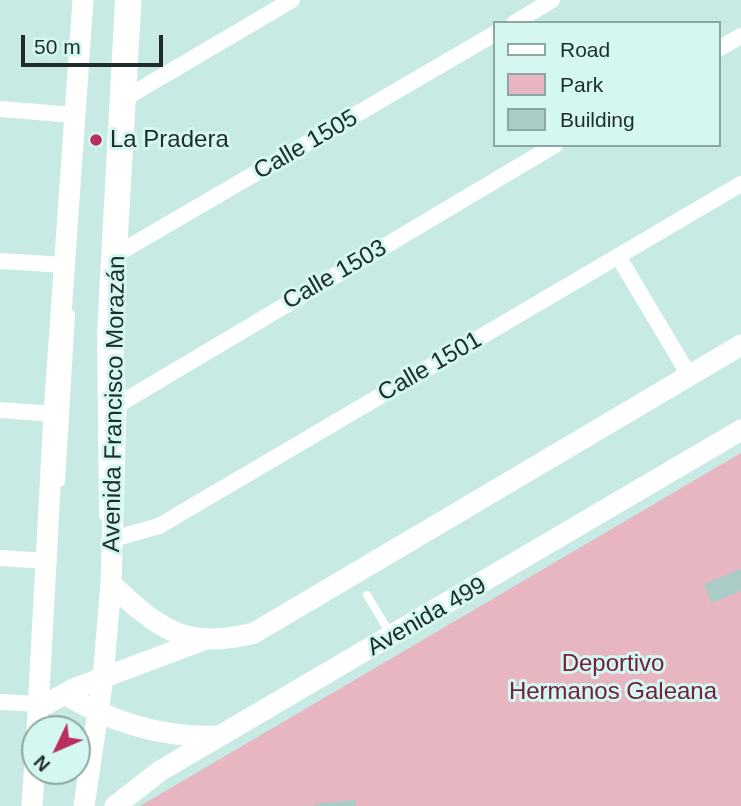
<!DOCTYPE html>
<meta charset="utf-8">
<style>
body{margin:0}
#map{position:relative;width:741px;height:806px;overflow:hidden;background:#c7eae4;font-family:Arial,sans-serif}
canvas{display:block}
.legend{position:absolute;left:493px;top:21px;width:228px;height:126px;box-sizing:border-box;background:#d4f7f1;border:2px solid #8ca6a1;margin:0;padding:9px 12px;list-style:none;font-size:21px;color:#1f2c2a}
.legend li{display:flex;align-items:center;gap:14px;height:35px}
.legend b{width:35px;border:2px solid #8ca6a1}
.north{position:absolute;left:21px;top:715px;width:70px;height:70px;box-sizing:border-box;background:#d4f7f1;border:2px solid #8ca6a1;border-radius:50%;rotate:226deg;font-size:19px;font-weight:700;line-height:28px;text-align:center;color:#1f2c2a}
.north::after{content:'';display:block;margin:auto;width:24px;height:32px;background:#ba2d5f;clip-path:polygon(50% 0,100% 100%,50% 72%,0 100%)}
.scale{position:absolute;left:21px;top:35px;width:142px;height:32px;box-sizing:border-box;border:4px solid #1f2c2a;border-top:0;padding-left:9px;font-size:21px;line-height:24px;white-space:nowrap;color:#1f2c2a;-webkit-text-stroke:5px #d4f7f1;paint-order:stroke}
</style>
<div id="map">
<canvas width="741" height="806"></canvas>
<ul class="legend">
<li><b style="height:9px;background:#fff"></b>Road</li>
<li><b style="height:19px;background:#e8b6c0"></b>Park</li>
<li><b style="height:19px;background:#aaccc7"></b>Building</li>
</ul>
<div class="north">N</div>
<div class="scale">50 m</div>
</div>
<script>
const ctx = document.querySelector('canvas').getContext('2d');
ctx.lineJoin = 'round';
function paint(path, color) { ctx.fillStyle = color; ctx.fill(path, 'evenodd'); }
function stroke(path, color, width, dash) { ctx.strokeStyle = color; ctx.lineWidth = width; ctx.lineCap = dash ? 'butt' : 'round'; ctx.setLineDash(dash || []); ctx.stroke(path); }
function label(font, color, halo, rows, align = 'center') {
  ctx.font = font + ' Arial,sans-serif'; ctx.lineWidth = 6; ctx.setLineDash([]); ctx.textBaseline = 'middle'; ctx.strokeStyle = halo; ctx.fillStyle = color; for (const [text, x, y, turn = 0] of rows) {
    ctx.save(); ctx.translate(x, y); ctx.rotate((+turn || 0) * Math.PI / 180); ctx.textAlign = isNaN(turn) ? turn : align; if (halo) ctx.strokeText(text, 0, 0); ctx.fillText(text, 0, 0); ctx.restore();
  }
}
paint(new Path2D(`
 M 741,453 L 741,806 L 140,806 Z`), '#e8b6c0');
paint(new Path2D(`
 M 741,569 L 741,591 L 711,603 L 704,584 Z
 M 355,800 L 356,806 L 315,806 L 315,804 Z`), '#aaccc7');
stroke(new Path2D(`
 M 61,482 L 71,314
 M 103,516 L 101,334 L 119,0
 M 367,595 L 391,635`), '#fff', 8);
stroke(new Path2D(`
 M 514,23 L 552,0
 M 718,49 L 741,36
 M 127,97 L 292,0
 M 0,109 L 73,115
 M 117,254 L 494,34
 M 618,256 L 689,375
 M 0,261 L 64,265
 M 116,406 L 555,145
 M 0,410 L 54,414
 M 113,539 L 159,526 L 741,184
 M 0,558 L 46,561
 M 0,702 L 39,704`), '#fff', 16);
stroke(new Path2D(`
 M 111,584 C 160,630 186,650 254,633 L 741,345
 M 65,694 C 110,722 163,738 216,736
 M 39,704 L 47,704 L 73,689 L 201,641
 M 37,729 L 54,414 L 83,0
 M 32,806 L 35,760
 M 84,806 L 103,678 L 111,584 L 116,406 L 112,330 L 131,0
 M 115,806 L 160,771 L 741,430`), '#fff', 21);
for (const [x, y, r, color] of [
 [96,140,7,"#ba2d5f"]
]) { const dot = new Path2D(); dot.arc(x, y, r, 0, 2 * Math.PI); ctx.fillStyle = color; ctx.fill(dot); stroke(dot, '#d4f7f1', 2.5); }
label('24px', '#1f2c2a', '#d4f7f1', [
 ["La Pradera",110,140]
], 'left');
label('24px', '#1f2c2a', '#d4f7f1', [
 ["Calle 1505",306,145,-30],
 ["Calle 1503",335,275,-30],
 ["Calle 1501",430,367,-30],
 ["Avenida Francisco Morazán",115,404,-89],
 ["Avenida 499",427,617,-30]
]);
label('24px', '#73203b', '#d4f7f1', [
 ["Deportivo",613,664],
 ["Hermanos Galeana",613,692]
]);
</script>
